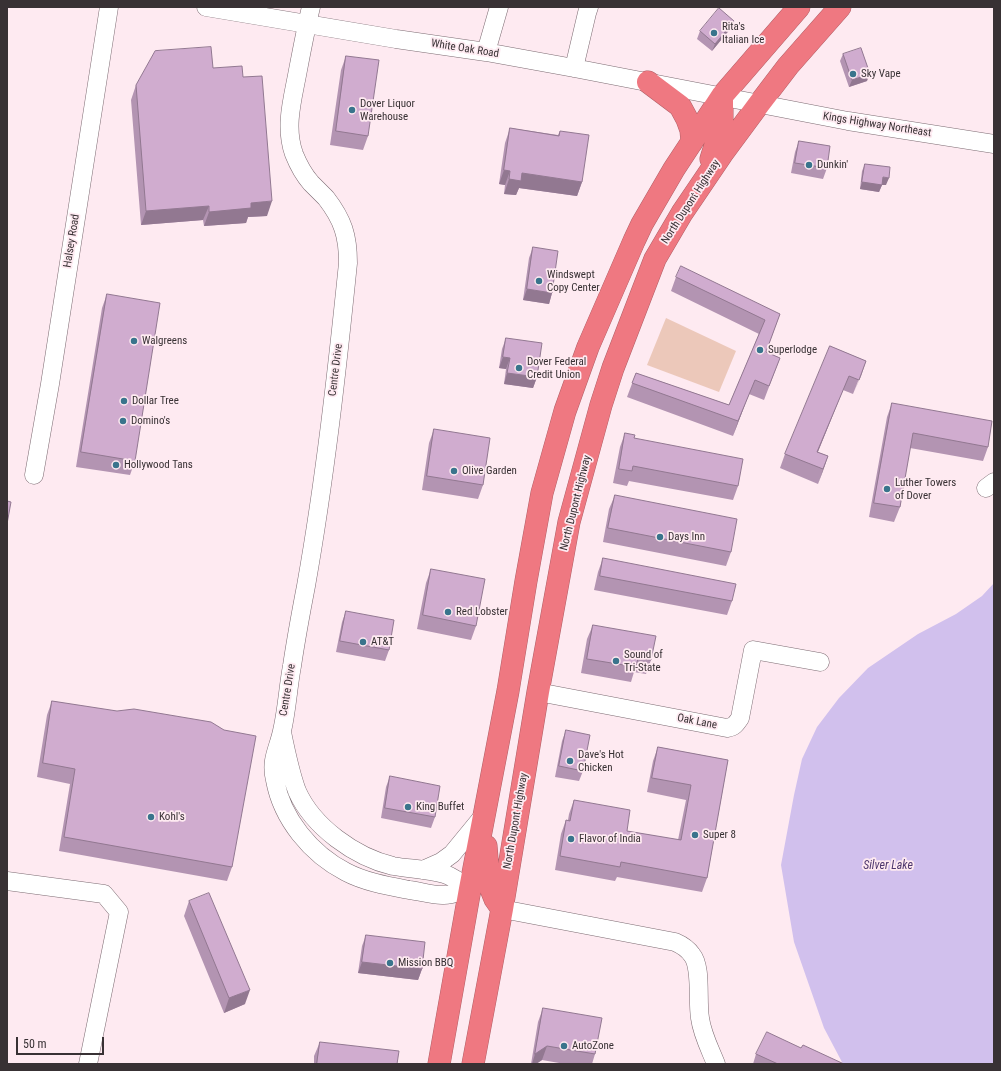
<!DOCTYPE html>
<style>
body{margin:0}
#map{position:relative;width:1001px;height:1071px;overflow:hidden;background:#feeaf1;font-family:"Roboto Condensed",sans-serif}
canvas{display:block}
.frame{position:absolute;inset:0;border:8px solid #383134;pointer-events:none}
.scale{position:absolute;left:16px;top:1037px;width:88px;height:18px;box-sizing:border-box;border:2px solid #383134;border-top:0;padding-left:5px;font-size:12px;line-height:14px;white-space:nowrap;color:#383134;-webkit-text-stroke:3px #feeaf1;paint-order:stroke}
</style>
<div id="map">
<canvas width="1001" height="1071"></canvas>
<div class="frame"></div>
<div class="scale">50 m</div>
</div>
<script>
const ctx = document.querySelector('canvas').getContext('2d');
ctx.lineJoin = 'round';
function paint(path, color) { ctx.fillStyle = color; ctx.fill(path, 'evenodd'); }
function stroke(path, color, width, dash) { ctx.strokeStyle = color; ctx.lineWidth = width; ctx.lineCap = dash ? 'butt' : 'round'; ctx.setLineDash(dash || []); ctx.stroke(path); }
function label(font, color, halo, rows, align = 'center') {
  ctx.font = font + ' "Roboto Condensed",sans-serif'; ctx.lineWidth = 3.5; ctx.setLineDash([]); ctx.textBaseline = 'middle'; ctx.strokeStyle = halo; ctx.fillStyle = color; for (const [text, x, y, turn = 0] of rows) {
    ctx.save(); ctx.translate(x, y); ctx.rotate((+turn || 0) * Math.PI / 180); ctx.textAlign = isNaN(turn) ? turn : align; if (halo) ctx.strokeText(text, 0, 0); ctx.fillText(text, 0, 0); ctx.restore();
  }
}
paint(new Path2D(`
 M 666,318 L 736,351 L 719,392 L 647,365 Z`), '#ecc8ba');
paint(new Path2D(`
 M 994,583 L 994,1064 L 843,1064 L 824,1028 L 794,942 L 781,865 L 794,795 L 802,759 L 817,727 L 839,698 L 868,668 L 918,634 L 956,614 L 982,596 Z`), '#d1c0ed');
const minor = new Path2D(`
 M 206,7 L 396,39 L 486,52 L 574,68 L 848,121 L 994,144
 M 311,7 C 306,28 302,49 298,70 C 293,98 284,126 294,154 C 298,164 304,175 311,183 C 316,188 321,193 326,198 C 343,220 348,236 348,263 C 337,371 325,479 306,586 C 301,612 296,639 292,666 C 288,687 287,710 282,731 C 278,750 270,760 275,780 C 282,819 311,854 346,872 C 365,882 388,886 409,890 C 419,891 435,896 444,895 C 452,895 462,891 470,889
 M 486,52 L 499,7
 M 574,68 L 587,13 L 589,7
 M 34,475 L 50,384 L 109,7
 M 986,488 L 994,482
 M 538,692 L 727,728 C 734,727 736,724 740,718 L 753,650 L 820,662
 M 282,732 C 286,752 290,772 297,791 C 313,827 355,857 393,866 C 410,869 428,869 444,874 C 451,875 463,885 470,889
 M 423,870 L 441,862 L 452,854 L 484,815
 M 7,881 L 104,894 L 119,912 L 88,1064
 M 502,909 L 675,942 C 682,945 688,949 692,955 C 702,967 697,1000 700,1018 C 702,1034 710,1049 716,1064`);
const highway = new Path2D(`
 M 648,82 L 680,106 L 687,119 L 691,130 L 692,142
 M 711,159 L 722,124 L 722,96
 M 486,846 L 489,884 L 495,899 L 502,909
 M 439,1064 L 470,889 L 508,691 L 526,581 L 542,493 L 565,411 L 588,347 L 634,241 L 642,224 L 674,169 L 722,96 L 799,7
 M 473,1064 L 502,909 L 538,692 L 569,522 L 601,405 L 613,368 L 655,259 L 682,213 L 722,154 L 759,104 L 788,66 L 840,7`);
stroke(minor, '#7d6c73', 19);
stroke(highway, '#af5f66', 23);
stroke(minor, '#fff', 18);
stroke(highway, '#ef7881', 22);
paint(new Path2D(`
 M 734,21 L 731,28 L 712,51 L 697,39 L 700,31 Z
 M 843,54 L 867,81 L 849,87 L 840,61 Z
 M 346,56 L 368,136 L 363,150 L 330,145 L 341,70 Z
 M 213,68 L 243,77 L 267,216 L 248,217 L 246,223 L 204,226 L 203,220 L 141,225 L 131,100 L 136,85 Z
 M 510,128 L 558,135 L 560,131 L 582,182 L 577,196 L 519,188 L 516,195 L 504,194 L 505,185 L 499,184 L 505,143 Z
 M 799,141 L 827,168 L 823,179 L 791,173 L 795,152 Z
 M 865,164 L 886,185 L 882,185 L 879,192 L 860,189 L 862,171 Z
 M 533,247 L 552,293 L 549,304 L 523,300 L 529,258 Z
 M 676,277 L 780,314 L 766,352 L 780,358 L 764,400 L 749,394 L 733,436 L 627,397 L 636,373 L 729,405 L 759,334 L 671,291 Z
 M 107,294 L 135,461 L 130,475 L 76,467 L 102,308 Z
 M 506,338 L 537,377 L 533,388 L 504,384 L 506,369 L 499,368 L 502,349 Z
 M 830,346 L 866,361 L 853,394 L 843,390 L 818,452 L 828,456 L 818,484 L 780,468 L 785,454 Z
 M 892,403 L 988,447 L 983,461 L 910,448 L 900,507 L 894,522 L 869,517 L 887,417 Z
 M 434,429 L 483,485 L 478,499 L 422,490 L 429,443 Z
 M 625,433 L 634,438 L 738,486 L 733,500 L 629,481 L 627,486 L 613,483 L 620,447 Z
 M 615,495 L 731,552 L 726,566 L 603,542 L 609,509 Z
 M 603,558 L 732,601 L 727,615 L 594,590 L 598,572 Z
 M 431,569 L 476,626 L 471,640 L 417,629 L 426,583 Z
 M 346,611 L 389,650 L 385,661 L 336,652 L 342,622 Z
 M 593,625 L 651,660 L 646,674 L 634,672 L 631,682 L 581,673 L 587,639 Z
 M 52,701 L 224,730 L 232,867 L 227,881 L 59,851 L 70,784 L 37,777 L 47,715 Z
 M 566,730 L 583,771 L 579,781 L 555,777 L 562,741 Z
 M 658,747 L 728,760 L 707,878 L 702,892 L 617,877 L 615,881 L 555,870 L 561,834 L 566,820 L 568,820 L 569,814 L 574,800 L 627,831 L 678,840 L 686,800 L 647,792 L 653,761 Z
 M 390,776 L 435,817 L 431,828 L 381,818 L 386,787 Z
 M 189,901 L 245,1004 L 224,1013 L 184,916 Z
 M 366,935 L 422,969 L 418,980 L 358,973 L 362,946 Z
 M 543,1008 L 595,1054 L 592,1064 L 565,1064 L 542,1060 L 536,1064 L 531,1064 L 538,1022 Z
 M 320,1042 L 397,1064 L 314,1064 L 314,1056 Z
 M 801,1048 L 844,1064 L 753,1064 L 756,1054 Z`), '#b394b2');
paint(new Path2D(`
 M 734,21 L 731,28 L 712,51 L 715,44 Z
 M 870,74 L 867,81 L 849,87 L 852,80 Z
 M 504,170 L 510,171 L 505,185 L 499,184 Z
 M 522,173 L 582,182 L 577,196 L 519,188 L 516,195 L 504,194 L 509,179 Z
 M 883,177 L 889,178 L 886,185 L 882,185 L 879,192 L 860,189 L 862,182 Z
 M 272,201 L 267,216 L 248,217 L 246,223 L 204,226 L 209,212 L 251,203 Z
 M 209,206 L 203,220 L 141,225 L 146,211 Z
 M 527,289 L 552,293 L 549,304 L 523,300 Z
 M 503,357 L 510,358 L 506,369 L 499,368 Z
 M 866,361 L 861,376 L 853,394 L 859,380 Z
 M 507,373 L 537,377 L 533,388 L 504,384 Z
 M 849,376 L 843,390 L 812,466 L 817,452 Z
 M 755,380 L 749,394 L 733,436 L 738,421 Z
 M 828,456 L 823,471 L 818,484 L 823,469 Z
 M 362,962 L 422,969 L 418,980 L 358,973 Z
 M 250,990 L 245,1004 L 224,1013 L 229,998 Z
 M 547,1046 L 542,1060 L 536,1064 L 532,1064 L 535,1054 Z`), '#927891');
const building = new Path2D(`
 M 719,8 L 734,21 L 715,44 L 700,31 Z
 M 211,47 L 213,68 L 242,66 L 243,77 L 262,76 L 272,201 L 251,203 L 251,208 L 209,212 L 209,206 L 146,211 L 136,85 L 155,51 Z
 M 861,48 L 870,74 L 852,80 L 843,54 Z
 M 346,56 L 379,60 L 368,136 L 336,131 Z
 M 510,128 L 559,136 L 560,131 L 589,135 L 582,182 L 522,173 L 521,181 L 509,179 L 510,171 L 504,170 Z
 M 799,141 L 830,146 L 827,168 L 795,163 Z
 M 865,164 L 890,167 L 889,178 L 883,177 L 882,185 L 862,182 Z
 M 533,247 L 558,251 L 552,293 L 527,289 Z
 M 681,266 L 780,314 L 766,352 L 780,358 L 769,386 L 755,380 L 738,421 L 632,383 L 636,373 L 729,405 L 765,320 L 676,277 Z
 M 107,294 L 160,303 L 135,461 L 81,452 Z
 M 506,338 L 542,343 L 537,377 L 507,373 L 510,358 L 503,357 Z
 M 830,346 L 866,361 L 859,380 L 849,376 L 817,452 L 828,456 L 823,469 L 785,454 Z
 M 892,403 L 992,421 L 988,447 L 913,433 L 900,507 L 874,503 Z
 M 434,429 L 490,438 L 483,485 L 427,476 Z
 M 625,433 L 635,435 L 634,438 L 743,459 L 738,486 L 633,466 L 632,471 L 619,469 Z
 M 615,495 L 737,519 L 731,552 L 608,528 Z
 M 7,501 L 11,502 L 7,524 Z
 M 603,558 L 736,584 L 732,601 L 600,576 Z
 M 431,569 L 485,579 L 476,626 L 423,615 Z
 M 346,611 L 394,620 L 389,650 L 340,641 Z
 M 593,625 L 656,636 L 651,660 L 638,658 L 636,667 L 587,659 Z
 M 52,701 L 117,711 L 134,709 L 211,722 L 224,730 L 256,736 L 232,867 L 64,837 L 75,769 L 43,763 Z
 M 566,730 L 590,735 L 583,771 L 559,766 Z
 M 658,747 L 728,760 L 707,878 L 621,862 L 620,867 L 560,856 L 566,820 L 570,821 L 574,800 L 630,810 L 627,831 L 681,840 L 691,785 L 652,778 Z
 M 390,776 L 440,786 L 435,817 L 385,808 Z
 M 209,893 L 250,990 L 229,998 L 189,901 Z
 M 366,935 L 425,942 L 422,969 L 362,962 Z
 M 543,1008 L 602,1018 L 595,1054 L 547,1046 L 535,1054 Z
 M 767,1032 L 801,1048 L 803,1045 L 844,1064 L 778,1064 L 756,1054 Z
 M 320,1042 L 399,1051 L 397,1064 L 317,1064 Z`);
paint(building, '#d0accf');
stroke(building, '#927891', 1);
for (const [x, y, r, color] of [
 [714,33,4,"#39748c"],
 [853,74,4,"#39748c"],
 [352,110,4,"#39748c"],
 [809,165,4,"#39748c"],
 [539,281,4,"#39748c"],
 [134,341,4,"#39748c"],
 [760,350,4,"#39748c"],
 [519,368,4,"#39748c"],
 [124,401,4,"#39748c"],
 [123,421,4,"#39748c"],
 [116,465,4,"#39748c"],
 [454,471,4,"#39748c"],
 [887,489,4,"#39748c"],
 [660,537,4,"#39748c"],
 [448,612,4,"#39748c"],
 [363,642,4,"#39748c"],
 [616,661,4,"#39748c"],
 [570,761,4,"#39748c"],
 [408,807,4,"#39748c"],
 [151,817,4,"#39748c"],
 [695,835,4,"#39748c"],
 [571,839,4,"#39748c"],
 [390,963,4,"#39748c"],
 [564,1046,4,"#39748c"]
]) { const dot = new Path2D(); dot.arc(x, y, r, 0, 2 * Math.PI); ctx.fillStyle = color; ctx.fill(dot); stroke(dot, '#feeaf1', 1.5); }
label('11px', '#383134', '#feeaf1', [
 ["Rita's",722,27],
 ["Italian Ice",722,40],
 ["Sky Vape",861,74],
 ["Dover Liquor",360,104],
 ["Warehouse",360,117],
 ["Dunkin'",817,165],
 ["Windswept",547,275],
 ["Copy Center",547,288],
 ["Walgreens",142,341],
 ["Superlodge",768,350],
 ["Dover Federal",527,362],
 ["Credit Union",527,375],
 ["Dollar Tree",132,401],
 ["Domino's",131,421],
 ["Hollywood Tans",124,465],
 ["Olive Garden",462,471],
 ["Luther Towers",895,483],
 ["of Dover",895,496],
 ["Days Inn",668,537],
 ["Red Lobster",456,612],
 ["AT&T",371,642],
 ["Sound of",624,655],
 ["Tri-State",624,668],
 ["Dave's Hot",578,755],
 ["Chicken",578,768],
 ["King Buffet",416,807],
 ["Kohl's",159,817],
 ["Super 8",703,835],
 ["Flavor of India",579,839],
 ["Mission BBQ",398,963],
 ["AutoZone",572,1046]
], 'left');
label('11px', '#383134', '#feeaf1', [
 ["White Oak Road",465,49,9],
 ["Kings Highway Northeast",877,125,9],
 ["North Dupont Highway",691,202,-57],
 ["Halsey Road",72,241,-81],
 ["Centre Drive",336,370,-83],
 ["North Dupont Highway",576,503,-76],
 ["Centre Drive",288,690,-81],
 ["Oak Lane",697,722,11],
 ["North Dupont Highway",516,821,-80]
]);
label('italic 12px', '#4d366d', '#feeaf1', [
 ["Silver Lake",888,866]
]);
</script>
